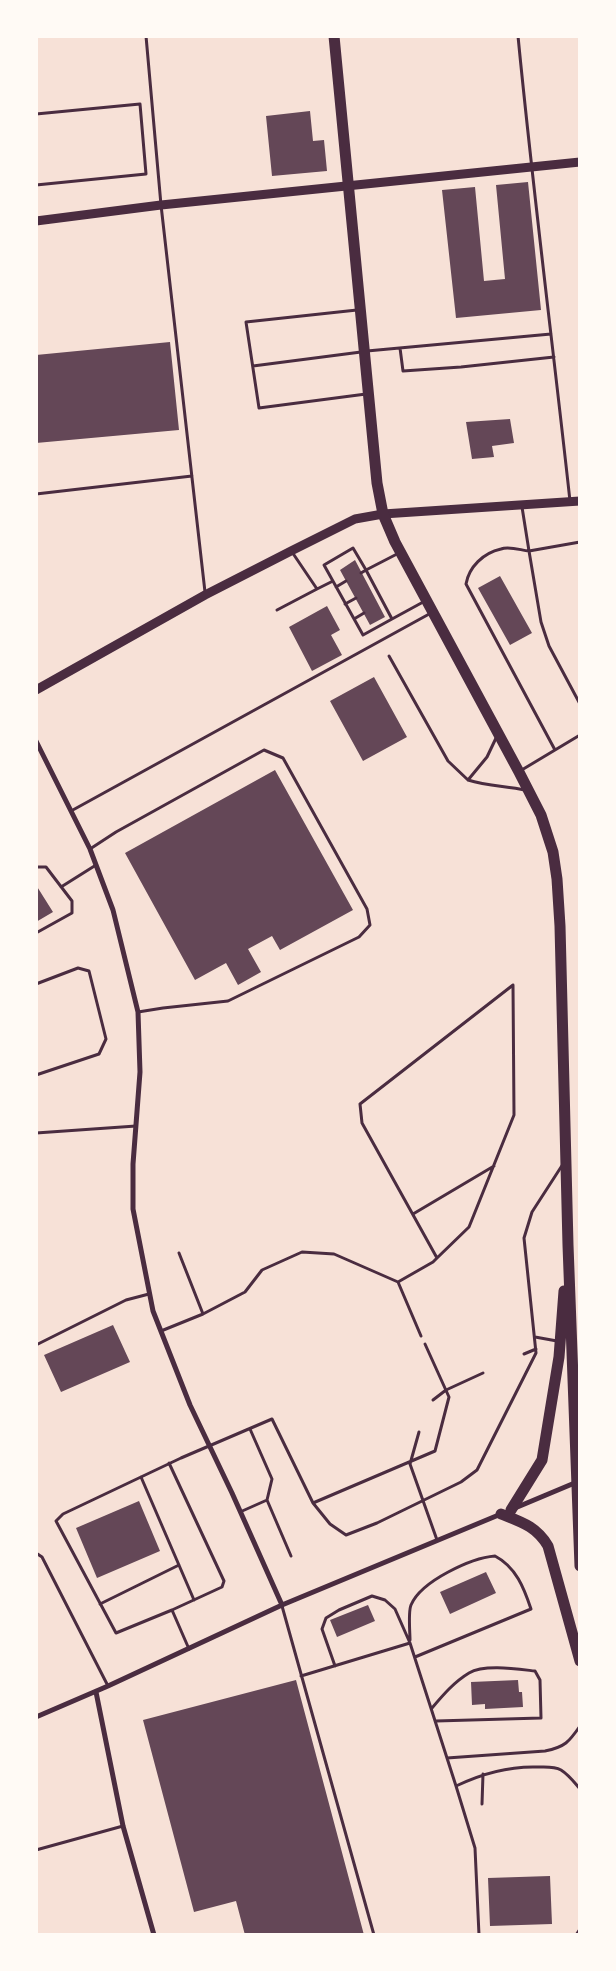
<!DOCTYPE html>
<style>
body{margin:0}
#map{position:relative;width:616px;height:1971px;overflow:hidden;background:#f7e1d7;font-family:Overpass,sans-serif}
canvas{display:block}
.frame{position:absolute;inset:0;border:38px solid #fffaf5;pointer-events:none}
</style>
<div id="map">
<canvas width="616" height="1971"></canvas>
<div class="frame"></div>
</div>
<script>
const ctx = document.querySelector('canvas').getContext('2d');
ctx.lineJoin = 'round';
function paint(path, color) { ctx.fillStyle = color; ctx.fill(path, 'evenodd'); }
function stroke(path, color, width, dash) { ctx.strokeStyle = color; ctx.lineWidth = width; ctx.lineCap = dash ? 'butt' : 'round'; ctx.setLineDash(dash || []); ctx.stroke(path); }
paint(new Path2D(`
 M 310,111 L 313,141 L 324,140 L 327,171 L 272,176 L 266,116 Z
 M 528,182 L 541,310 L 456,318 L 442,190 L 475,187 L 484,281 L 505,279 L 496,185 Z
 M 170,342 L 179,430 L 36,443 L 36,355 Z
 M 510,419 L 514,443 L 492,446 L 494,457 L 472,459 L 466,422 Z
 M 355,560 L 385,617 L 370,625 L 340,570 Z
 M 500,576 L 532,633 L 510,645 L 478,588 Z
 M 327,606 L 340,630 L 331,635 L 342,655 L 312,671 L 289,627 Z
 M 374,677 L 407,737 L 363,761 L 330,701 Z
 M 275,770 L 353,910 L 280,950 L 272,936 L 248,949 L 261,972 L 238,985 L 226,963 L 195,980 L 125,853 Z
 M 36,885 L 53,912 L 36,922 Z
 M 113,1325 L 130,1362 L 61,1392 L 44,1355 Z
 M 139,1501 L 160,1551 L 97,1578 L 76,1528 Z
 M 486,1572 L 496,1593 L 450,1614 L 440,1592 Z
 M 368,1605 L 375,1621 L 337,1637 L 330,1620 Z
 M 296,1680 L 364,1935 L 245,1935 L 236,1901 L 194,1912 L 143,1720 Z
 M 518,1680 L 519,1692 L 522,1692 L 523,1707 L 485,1709 L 485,1704 L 472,1705 L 471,1682 Z
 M 550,1876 L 552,1924 L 490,1926 L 488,1878 Z`), '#644757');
stroke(new Path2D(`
 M 146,36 L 161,205 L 205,592
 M 518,36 C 533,191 553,346 570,501
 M 36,114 L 140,104 L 146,174 L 36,185
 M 357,310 L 246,322 L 259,408 L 366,394
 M 400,348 L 403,371 L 461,367 L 554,357
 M 367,351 L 551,334
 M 253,366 L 361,352
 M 36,494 L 192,476
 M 522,507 L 529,551 L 580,542
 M 292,552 L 317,589 L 333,581
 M 361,573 L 366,570 L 392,619 L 363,635 L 324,565 L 353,548 L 366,570 L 397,554
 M 336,587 L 346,581
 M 345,604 L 356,598
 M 277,610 L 317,589
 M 354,619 L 364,613
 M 392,619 L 425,601
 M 389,656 L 448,761 L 468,780
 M 497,736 L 487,757 L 468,780 C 487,786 506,786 525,790
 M 555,750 L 466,584 C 469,567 483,553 501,549 C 509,546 520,550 529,551 L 541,622 L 549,646 L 580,704
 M 520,771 L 580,735
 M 71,811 L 431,613
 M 90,849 L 116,832 L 264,750 L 283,758 L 367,909 L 370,925 L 359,937 L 228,1001 L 163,1008 L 138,1012
 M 36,867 L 46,867 L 72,901 L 72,913 L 36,933
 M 61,887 L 96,865
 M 36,984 L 78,968 L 89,971 L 106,1039 L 99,1054 L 36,1075
 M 36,1133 L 136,1126
 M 413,1214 L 494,1166
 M 179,1253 L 203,1314
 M 398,1282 L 421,1336
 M 161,1331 L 203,1314 L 245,1292 L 262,1270 L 302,1252 L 334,1254 L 398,1282 L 433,1262 L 437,1258 L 469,1227 L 514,1115 L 513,985 L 360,1104 L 362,1123 L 437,1258
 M 535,1337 L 557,1341
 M 36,1345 L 126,1300 L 149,1294
 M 524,1354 L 536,1349
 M 433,1400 L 446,1390 L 483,1373
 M 250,1429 L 272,1479 L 267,1500 L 291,1556
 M 419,1432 L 410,1464 L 437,1540
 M 169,1463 L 224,1581 L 222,1587 L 172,1610
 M 141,1477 L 194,1600
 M 313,1503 L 330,1524 L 346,1535 L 377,1523 L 461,1482 L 477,1470 L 536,1353 L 524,1238 L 532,1212 L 563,1164
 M 240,1512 L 267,1500
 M 36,1553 L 42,1557 L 108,1686
 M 100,1604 L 179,1565
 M 282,1606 L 374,1935
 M 410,1640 C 410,1632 408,1612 411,1605 C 421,1581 471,1558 495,1556 C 516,1567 524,1588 531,1609 L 415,1657
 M 189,1649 L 172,1610 L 116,1633 L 56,1521 L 63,1514 L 181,1458 L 272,1419 L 313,1503 L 435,1451 L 449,1397 L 425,1344
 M 335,1666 L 322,1629 L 326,1618 L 339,1610 L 372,1596 L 385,1600 L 395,1609 L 410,1643 L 456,1786 L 475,1848 L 479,1935
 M 301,1676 L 410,1643
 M 432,1708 C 443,1695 454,1682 469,1673 C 484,1664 517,1669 535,1671 L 540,1680 L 541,1718 L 436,1721
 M 447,1758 L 545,1751 C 565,1747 569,1742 580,1726
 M 456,1786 C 483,1773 509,1766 538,1767 C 545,1767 554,1766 561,1770 C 569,1775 574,1782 580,1789
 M 482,1804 L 483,1774
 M 36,1850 L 123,1826
 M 183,1935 L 193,1935
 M 576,1935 L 580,1929`), '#4a2c40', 3);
stroke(new Path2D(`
 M 36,741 L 90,849 L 113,910 L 138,1012 L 140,1072 L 133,1164 L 133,1209 L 153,1311 L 190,1405 L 232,1493 L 282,1605
 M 515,1508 L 577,1482
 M 96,1692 L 123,1826 L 154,1935
 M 36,1717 L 108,1686 L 282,1605 L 501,1514`), '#4a2c40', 5);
stroke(new Path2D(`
 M 36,221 L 161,205 L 580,162
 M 36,690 L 205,595 L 291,551 L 355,519 L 383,514 L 580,501`), '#4a2c40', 9);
stroke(new Path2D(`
 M 334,36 L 377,483 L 383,514 L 395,542 L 519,772 L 541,815 L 553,852 L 557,879 L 560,926 L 568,1245 L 580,1566
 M 511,1510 L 542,1460 L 559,1357 L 564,1291
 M 501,1514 C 521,1522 536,1526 548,1546 L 580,1661`), '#4a2c40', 11);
</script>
